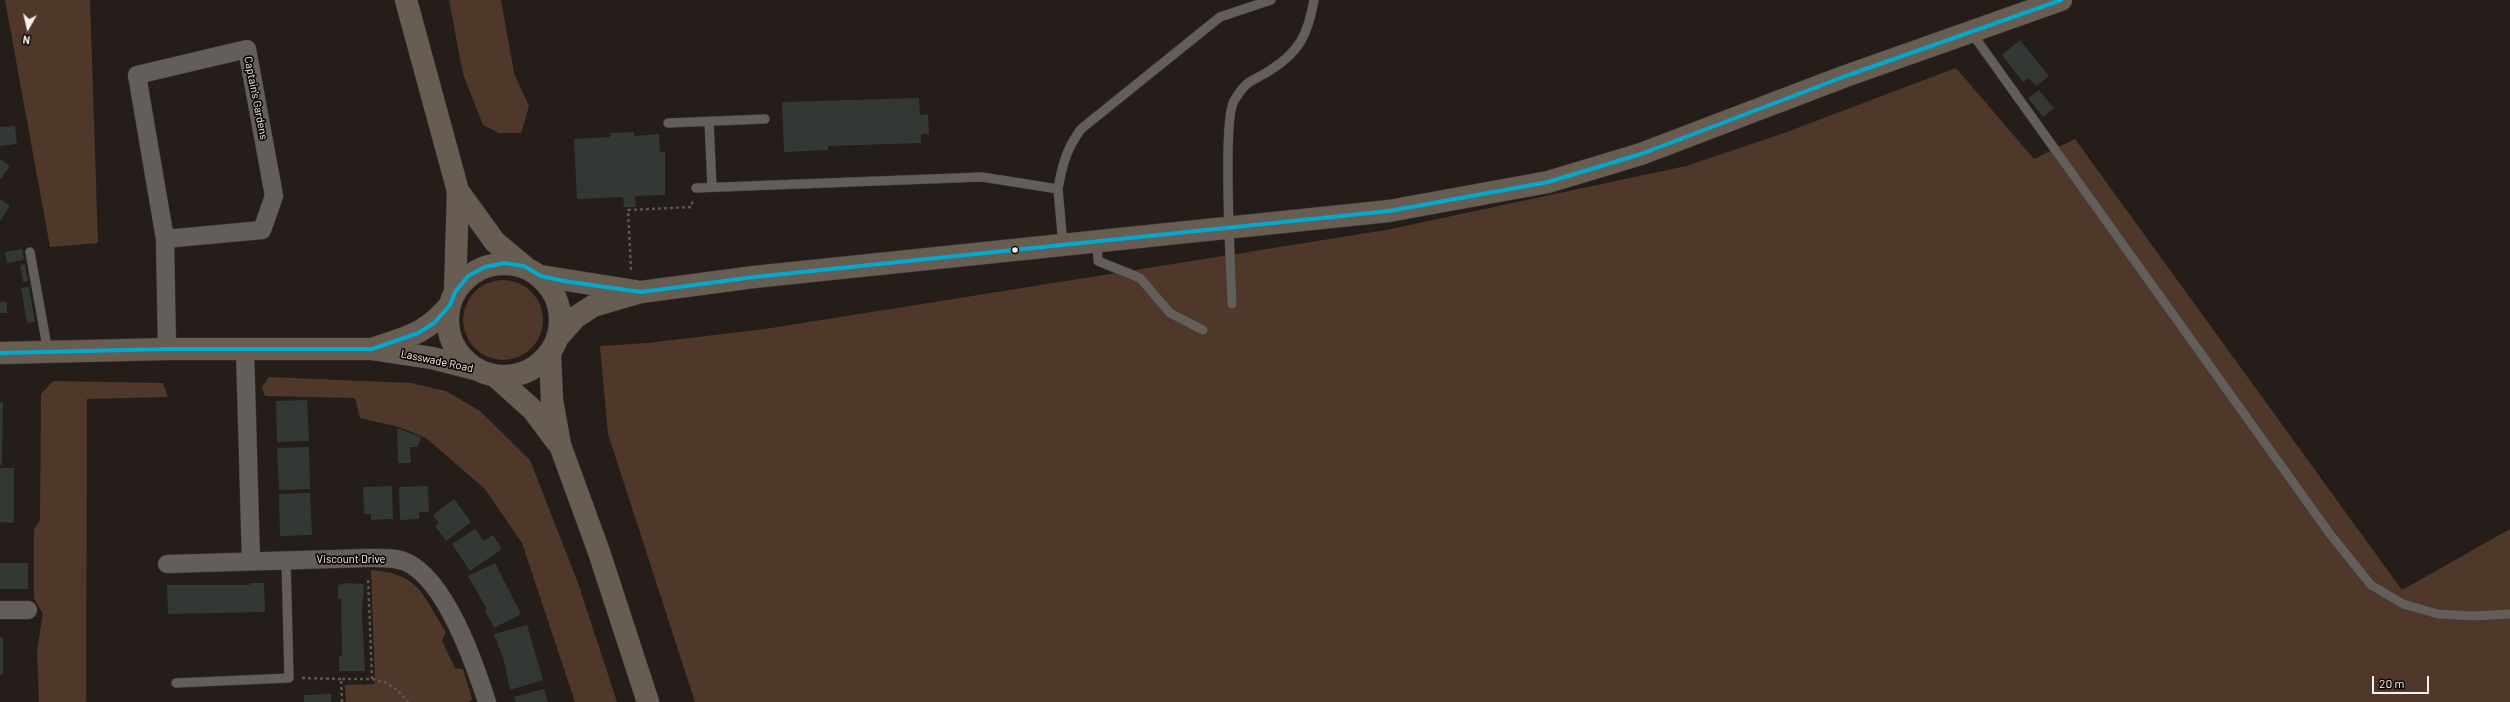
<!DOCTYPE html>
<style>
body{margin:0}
#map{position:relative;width:2510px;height:702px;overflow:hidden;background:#241d19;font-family:Barlow,sans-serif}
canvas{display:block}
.north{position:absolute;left:8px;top:8px;width:40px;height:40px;-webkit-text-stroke:3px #0d0805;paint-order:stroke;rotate:188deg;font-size:11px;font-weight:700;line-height:16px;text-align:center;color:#faf1ec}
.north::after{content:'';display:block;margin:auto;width:14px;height:18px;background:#faf1ec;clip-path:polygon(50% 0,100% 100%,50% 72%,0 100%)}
.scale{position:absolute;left:2372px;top:676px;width:57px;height:18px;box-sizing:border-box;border:2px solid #faf1ec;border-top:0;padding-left:5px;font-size:12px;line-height:14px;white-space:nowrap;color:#faf1ec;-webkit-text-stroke:3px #0d0805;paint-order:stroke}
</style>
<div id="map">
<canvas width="2510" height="702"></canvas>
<div class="north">N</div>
<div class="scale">20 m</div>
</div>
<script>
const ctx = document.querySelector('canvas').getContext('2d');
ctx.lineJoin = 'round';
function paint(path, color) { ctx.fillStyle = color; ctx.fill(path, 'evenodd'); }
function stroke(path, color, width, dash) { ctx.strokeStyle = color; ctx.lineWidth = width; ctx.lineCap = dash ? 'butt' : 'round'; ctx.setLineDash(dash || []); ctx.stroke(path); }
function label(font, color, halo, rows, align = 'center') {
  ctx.font = font + ' Barlow,sans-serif'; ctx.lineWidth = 3.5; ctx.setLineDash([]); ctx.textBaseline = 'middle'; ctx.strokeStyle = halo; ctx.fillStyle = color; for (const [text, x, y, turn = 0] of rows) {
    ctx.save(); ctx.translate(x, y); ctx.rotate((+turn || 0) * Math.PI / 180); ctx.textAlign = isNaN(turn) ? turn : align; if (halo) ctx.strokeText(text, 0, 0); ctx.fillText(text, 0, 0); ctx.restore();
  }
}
paint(new Path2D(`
 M 5,0 L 90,0 L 98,243 L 50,247 Z
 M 449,0 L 501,0 L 514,73 L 529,106 L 521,133 L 499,133 L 483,125 L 463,74 Z
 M 1956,68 L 2034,159 L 2075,139 L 2402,590 L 2510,529 L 2510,702 L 695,702 L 608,434 L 600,346 L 647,343 L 765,329 L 1386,230 L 1686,166 L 1784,133 Z
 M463 320a40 40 0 1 1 80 0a40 40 0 1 1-80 0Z
 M 269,377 L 411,383 L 446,391 L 480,411 L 530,460 L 578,583 L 617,702 L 575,702 L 522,543 L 485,489 L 426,438 L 399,427 L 360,418 L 355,398 L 265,396 L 262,387 Z
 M 53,381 L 163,383 L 168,397 L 87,399 L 86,702 L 39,702 L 37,650 L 43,614 L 34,598 L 34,530 L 40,520 L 41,394 Z
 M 371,570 C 420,574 422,594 446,632 L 442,641 L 455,668 L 463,669 L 472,699 L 469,702 L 346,702 L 345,685 L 375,684 Z`), '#4f382a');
paint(new Path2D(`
 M 2020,40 L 2049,76 L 2036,86 L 2029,78 L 2023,82 L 2002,55 Z
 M 2039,90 L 2054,108 L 2043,117 L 2028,98 Z
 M 919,98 L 920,115 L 928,114 L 929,134 L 921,134 L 921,143 L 828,146 L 828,150 L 784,152 L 782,102 Z
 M 15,126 L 17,144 L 0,146 L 0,127 Z
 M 634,132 L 634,136 L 659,134 L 660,152 L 665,152 L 665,195 L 635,196 L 636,207 L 624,207 L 623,197 L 577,199 L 574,139 L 610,137 L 610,133 Z
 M 0,159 L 10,166 L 0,180 Z
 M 0,199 L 10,206 L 0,221 Z
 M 22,249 L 24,260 L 7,263 L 5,252 Z
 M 25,264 L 28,281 L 23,282 L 20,265 Z
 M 29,287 L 35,322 L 27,323 L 21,288 Z
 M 0,302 L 7,302 L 7,313 L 0,313 Z
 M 307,400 L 309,441 L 277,442 L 276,401 Z
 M 0,402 L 3,402 L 2,465 L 0,465 Z
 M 397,428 L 421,437 L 418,447 L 410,447 L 411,463 L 398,463 Z
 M 309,447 L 310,489 L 279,490 L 277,448 Z
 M 0,468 L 14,468 L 14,523 L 0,522 Z
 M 392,486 L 393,519 L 371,520 L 371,514 L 364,514 L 363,487 Z
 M 428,486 L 429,512 L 419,512 L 419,519 L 400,520 L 399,487 Z
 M 310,493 L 312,535 L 280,536 L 279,494 Z
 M 454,499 L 471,522 L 446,541 L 435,526 L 439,523 L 433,515 Z
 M 475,529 L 484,541 L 493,535 L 502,549 L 470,571 L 452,544 Z
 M 0,563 L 28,563 L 28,589 L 0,589 Z
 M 495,563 L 521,614 L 494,628 L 485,610 L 487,609 L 468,576 Z
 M 250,583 L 264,583 L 265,612 L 168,614 L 167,585 L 250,585 Z
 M 346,583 L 364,584 L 362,613 L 365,671 L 339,671 L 339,656 L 342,656 L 341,599 L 338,599 L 338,585 Z
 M 527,625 L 543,680 L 510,690 L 504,661 L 494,634 Z
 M 0,638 L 3,638 L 3,674 L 0,674 Z
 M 544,689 L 548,702 L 516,702 L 514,697 Z
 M 331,694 L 331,702 L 304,702 L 304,695 Z`), '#333835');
const lane = new Path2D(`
 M 1971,32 L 2330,534 L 2371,585 L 2403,604 L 2438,614 L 2473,616 L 2510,614
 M 709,121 L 712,187
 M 668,123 L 765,119
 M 696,188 L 982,177 L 1058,189 L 1063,245
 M 1058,189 C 1062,165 1067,148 1081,129 L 1220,17 L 1271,0
 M 1097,241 L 1098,261 L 1140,278 L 1170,313 L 1203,330
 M 30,252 L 48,352
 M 1232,304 C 1231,271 1222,120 1234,101 C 1247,79 1250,83 1269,71 C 1300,52 1308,34 1314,0
 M 176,683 L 289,678 L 286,560`);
const street = new Path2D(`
 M 165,239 L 262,230 L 274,196 L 247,49 L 137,75 L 165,239 L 167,349
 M 245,350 L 251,561
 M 167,564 L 367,558 C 380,558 394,557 406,562 C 446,580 474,662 487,702
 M 0,610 L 28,610`);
const primary = new Path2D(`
 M 406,0 L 458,191 L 455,292
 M 458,191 L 495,242 L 524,266
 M448 320a56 56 0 1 1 112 0a56 56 0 1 1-112 0Z
 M 541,276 L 635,291
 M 559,336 L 576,317 L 593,306 L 641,292 L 754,277 L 1389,211 L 1548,182 L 1641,154 L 1843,77 L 2061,0
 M 375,348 C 410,336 425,334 450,305
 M 0,353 L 167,349 L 372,349 L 432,358 L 479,370
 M 550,354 L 552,400 L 560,445 L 599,552 L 648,702
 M 494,375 L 533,410 L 556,441`);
stroke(lane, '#403937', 10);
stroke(street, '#403937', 19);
stroke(primary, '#403937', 23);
stroke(new Path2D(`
 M 631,270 L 628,210 L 691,207 L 693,200
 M 302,678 L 341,679
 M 372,679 C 389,682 397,689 408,702
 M 342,702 L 341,679 L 372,679 L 368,577`), '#5c5754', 2.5, [3, 3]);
stroke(lane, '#635e5a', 9);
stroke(street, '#635e5a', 18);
stroke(primary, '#685d53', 22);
stroke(new Path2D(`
 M 0,353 L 167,349 L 372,349 L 418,333 L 434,323 L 450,305 L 455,292 L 468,276 L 485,267 L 504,263 L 524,266 L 541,276 L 564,281 L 641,292 L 754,277 L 1389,211 L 1548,182 L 1641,154 L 1843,77 L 2061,0`), '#00a9ce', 4);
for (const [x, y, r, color] of [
 [1015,250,3.5,"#faf1ec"]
]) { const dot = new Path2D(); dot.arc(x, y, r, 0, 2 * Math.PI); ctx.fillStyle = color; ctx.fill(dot); stroke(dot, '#0d0805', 1.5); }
label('11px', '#faf1ec', '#0d0805', [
 ["Captain's Gardens",256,98,79],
 ["Lasswade Road",437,361,12],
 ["Viscount Drive",351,559]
]);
</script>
